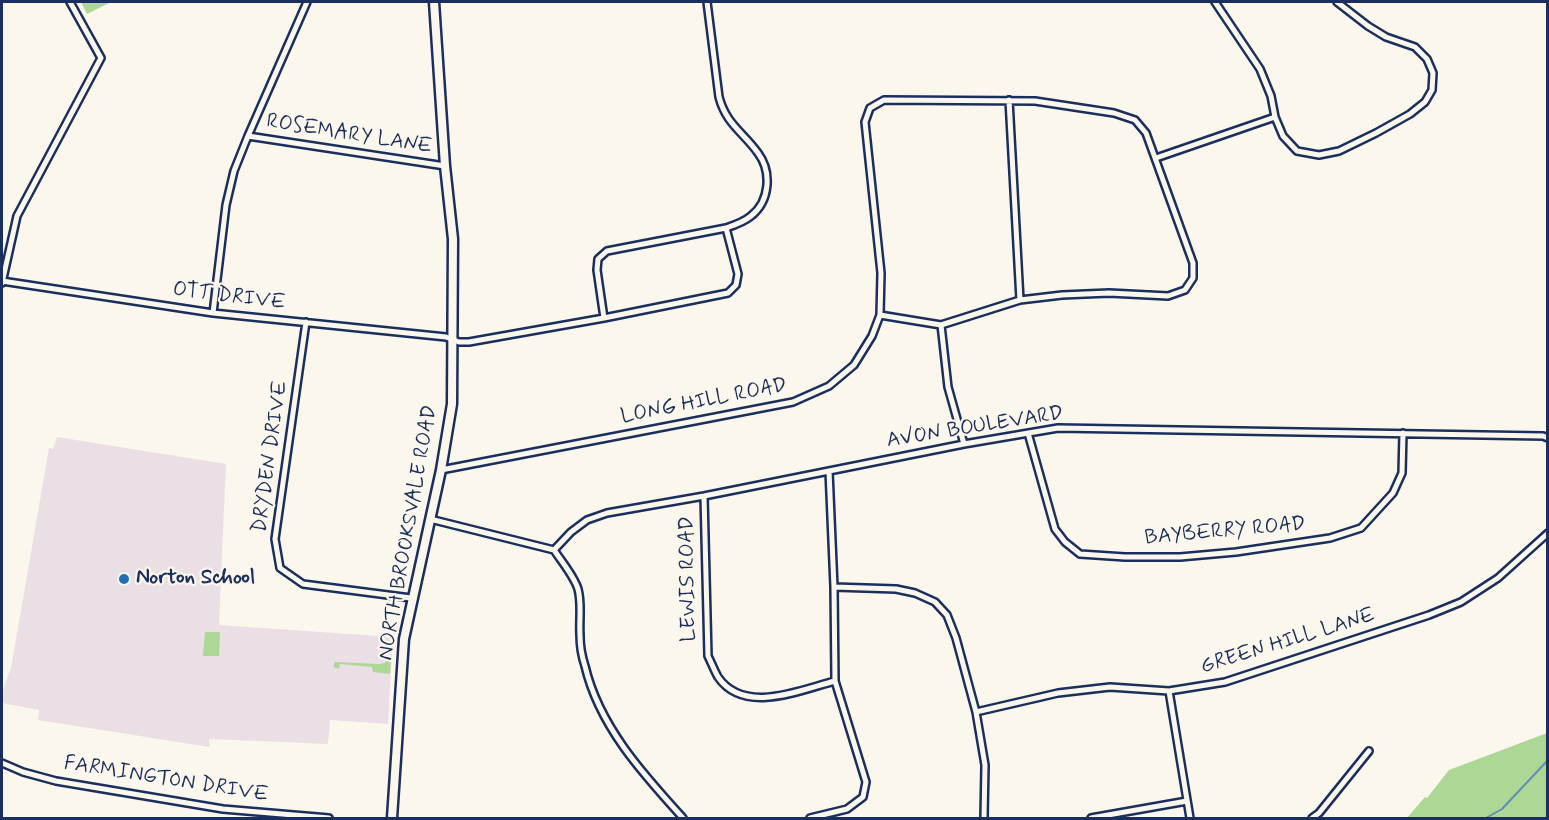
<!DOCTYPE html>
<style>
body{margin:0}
#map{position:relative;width:1549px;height:820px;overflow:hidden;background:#fbf7ec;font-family:Mynerve,sans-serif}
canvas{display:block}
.frame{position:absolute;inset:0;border:3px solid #1b2f5e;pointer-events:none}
</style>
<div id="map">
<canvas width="1549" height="820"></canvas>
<div class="frame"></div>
</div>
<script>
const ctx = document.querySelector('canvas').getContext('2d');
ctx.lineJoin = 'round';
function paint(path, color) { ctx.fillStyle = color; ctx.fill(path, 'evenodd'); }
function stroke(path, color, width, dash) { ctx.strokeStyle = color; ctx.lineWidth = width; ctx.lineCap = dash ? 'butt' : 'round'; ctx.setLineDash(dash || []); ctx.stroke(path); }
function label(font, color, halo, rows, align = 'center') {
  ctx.font = font + ' Mynerve,sans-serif'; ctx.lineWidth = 4.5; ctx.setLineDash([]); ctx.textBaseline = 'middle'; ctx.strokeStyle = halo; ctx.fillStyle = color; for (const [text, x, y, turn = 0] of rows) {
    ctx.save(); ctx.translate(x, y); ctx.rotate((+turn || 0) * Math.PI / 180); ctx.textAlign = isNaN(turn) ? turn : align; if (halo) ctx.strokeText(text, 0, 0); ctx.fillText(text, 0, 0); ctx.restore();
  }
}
paint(new Path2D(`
 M 57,437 L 226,464 L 219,625 L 393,637 L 388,724 L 330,720 L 328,744 L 209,739 L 210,747 L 38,720 L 39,710 L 2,703 L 2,692 L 11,668 L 49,448 L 53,449 Z`), '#e9dfe5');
paint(new Path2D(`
 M 81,2 L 111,2 L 87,14 Z
 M 205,632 L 220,632 L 219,656 L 203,656 Z
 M 386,658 L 391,658 L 390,674 L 373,672 L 372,667 L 340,664 L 339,669 L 333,667 L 335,662 L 379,664 L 385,663 Z
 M 1547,733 L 1547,818 L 1407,818 L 1425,797 L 1427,798 L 1449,770 Z`), '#add795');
stroke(new Path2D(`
 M 1486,818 L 1502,809 L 1548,760`), '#658cb8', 2);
const street = new Path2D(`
 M 1215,2 L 1260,69 L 1271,96 L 1275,117 L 1283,136 L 1297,151 L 1319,155 L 1339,151 L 1376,133 L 1410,114 L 1425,102 L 1432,90 L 1433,73 L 1427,59 L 1415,47 L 1386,37 L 1368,26 L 1337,2
 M 1009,100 L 1020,300
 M 248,136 L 445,166
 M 1156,158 L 1275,117
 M 2,281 L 213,313 L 446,337 L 459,342 L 469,342 L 604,318 L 728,293 L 736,285 L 738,274 L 726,228
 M 2,283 L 17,216 L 101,58 L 70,2
 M 213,313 L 226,205 L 234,171 L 248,136 L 307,2
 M 604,318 L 597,270 L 598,259 L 607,251 L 726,228 C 735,225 744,222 751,216 C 770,201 772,172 758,153 C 743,132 726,124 719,97 L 707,2
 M 306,322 L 275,539 L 280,568 L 303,584 L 411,598
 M 941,325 L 948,387 L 964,444
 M 1028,433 L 1055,529 L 1065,542 L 1080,554 L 1125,557 L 1180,557 L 1236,552 L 1330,538 L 1361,528 L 1393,493 L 1402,473 L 1403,433
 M 441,470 L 793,402 L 829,386 L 854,365 L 872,336 L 880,315 L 881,273 L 865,122 L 870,108 L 884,100 L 1035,101 L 1114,113 L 1135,120 L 1146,133 L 1193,263 L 1193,278 L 1185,290 L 1168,296 L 1109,293 L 1062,295 L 1020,300 L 941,325 L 880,315
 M 704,496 L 708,656 C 711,662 714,670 718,677 C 744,715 800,690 835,681
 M 430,519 L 554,550 L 571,532 L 587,520 L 607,513 L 704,496 L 964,444 L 1058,428 L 1543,436 L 1548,438
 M 554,550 C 562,562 574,576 578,589 C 582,604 579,619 580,635 C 580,645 582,657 585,666 C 599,726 643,774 683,818
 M 834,587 L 896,589 L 915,593 L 935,602 L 947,615 L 956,638 L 976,712 L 985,765 L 984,818
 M 1169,691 L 1190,818
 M 976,712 L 1058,693 L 1110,687 L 1169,691 L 1225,682 L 1429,615 L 1461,602 L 1498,578 L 1548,533
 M 2,763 L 23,772 L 56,781 L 223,809 L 329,818
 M 810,818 L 847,809 L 863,797 L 866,782 L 835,681 L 834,587 L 829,471
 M 1091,818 L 1187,801
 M 1312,818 L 1319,813 L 1369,751`);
const secondary = new Path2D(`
 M 392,818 L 404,639 L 441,470 L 452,404 L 453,239 L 445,166 L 434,2`);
stroke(street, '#1b2f5e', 10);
stroke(secondary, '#1b2f5e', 13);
stroke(street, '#fbf7ec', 5);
stroke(secondary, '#fbf7ec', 8);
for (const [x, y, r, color] of [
 [124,579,6,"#1f6fb2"]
]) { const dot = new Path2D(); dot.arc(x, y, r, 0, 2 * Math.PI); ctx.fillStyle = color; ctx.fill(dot); stroke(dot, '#fbf7ec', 2); }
label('21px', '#1b2f5e', '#fbf7ec', [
 ["ROSEMARY LANE",349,135,9],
 ["OTT DRIVE",229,297,7],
 ["LONG HILL ROAD",704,402,-11],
 ["AVON BOULEVARD",975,428,-9],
 ["DRYDEN DRIVE",271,457,-82],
 ["BAYBERRY ROAD",1225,532,-5],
 ["NORTH BROOKSVALE ROAD",409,533,-80],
 ["LEWIS ROAD",689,579,-91],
 ["GREEN HILL LANE",1288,642,-17],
 ["FARMINGTON DRIVE",166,780,9]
]);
label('bold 21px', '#1b2f5e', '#fbf7ec', [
 ["Norton School",136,579]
], 'left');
</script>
